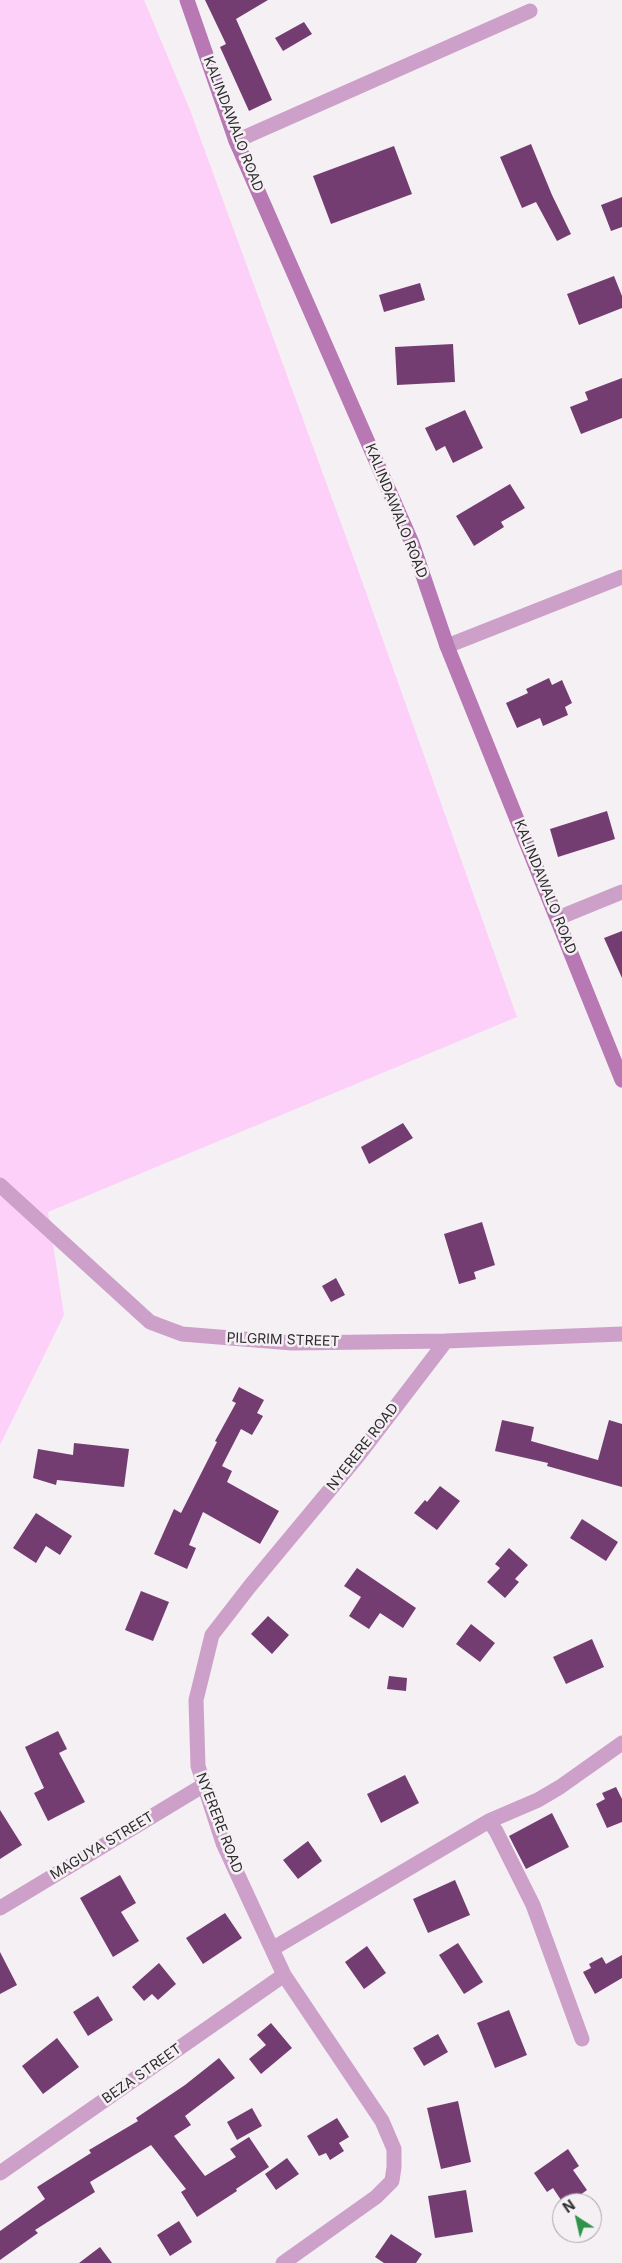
<!DOCTYPE html>
<style>
body{margin:0}
#map{position:relative;width:622px;height:2263px;overflow:hidden;background:#f5f0f4;font-family:Inter,sans-serif}
canvas{display:block}
.north{position:absolute;left:552px;top:2193px;width:50px;height:50px;box-sizing:border-box;background:#f5f0f4;border:1px solid #a5a2a5;border-radius:50%;rotate:325deg;font-size:14px;font-weight:700;line-height:20px;text-align:center;color:#2e2d2e}
.north::after{content:'';display:block;margin:auto;width:18px;height:22px;background:#2e944a;clip-path:polygon(50% 0,100% 100%,50% 72%,0 100%)}
</style>
<div id="map">
<canvas width="622" height="2263"></canvas>
<div class="north">N</div>
</div>
<script>
const ctx = document.querySelector('canvas').getContext('2d');
ctx.lineJoin = 'round';
function paint(path, color) { ctx.fillStyle = color; ctx.fill(path, 'evenodd'); }
function stroke(path, color, width, dash) { ctx.strokeStyle = color; ctx.lineWidth = width; ctx.lineCap = dash ? 'butt' : 'round'; ctx.setLineDash(dash || []); ctx.stroke(path); }
function label(font, color, halo, rows, align = 'center') {
  ctx.font = font + ' Inter,sans-serif'; ctx.lineWidth = 5; ctx.setLineDash([]); ctx.textBaseline = 'middle'; ctx.strokeStyle = halo; ctx.fillStyle = color; for (const [text, x, y, turn = 0] of rows) {
    ctx.save(); ctx.translate(x, y); ctx.rotate((+turn || 0) * Math.PI / 180); ctx.textAlign = isNaN(turn) ? turn : align; if (halo) ctx.strokeText(text, 0, 0); ctx.fillText(text, 0, 0); ctx.restore();
  }
}
paint(new Path2D(`
 M 0,0 L 144,0 L 190,110 L 357,567 L 517,1017 L 48,1212 L 64,1315 L 0,1445 Z`), '#fdd0f9');
paint(new Path2D(`
 M 205,0 L 268,0 L 236,19 L 272,100 L 249,111 L 220,47 L 226,44 Z
 M 304,22 L 312,34 L 283,51 L 275,38 Z
 M 531,144 L 552,195 L 571,234 L 557,241 L 536,202 L 522,208 L 500,157 Z
 M 394,146 L 412,194 L 331,224 L 313,176 Z
 M 622,197 L 622,227 L 611,231 L 601,205 Z
 M 614,276 L 622,296 L 622,308 L 579,325 L 567,294 Z
 M 420,283 L 425,300 L 384,312 L 379,295 Z
 M 453,344 L 455,382 L 397,385 L 395,347 Z
 M 622,378 L 622,418 L 581,434 L 570,407 L 588,400 L 585,392 Z
 M 465,410 L 483,448 L 453,463 L 445,446 L 436,451 L 425,428 Z
 M 510,484 L 525,508 L 501,522 L 504,527 L 474,546 L 456,516 Z
 M 549,678 L 552,685 L 562,680 L 572,703 L 565,707 L 568,715 L 543,726 L 540,718 L 517,728 L 506,703 L 528,693 L 526,689 Z
 M 607,811 L 615,839 L 558,857 L 550,829 Z
 M 622,931 L 622,978 L 604,938 Z
 M 403,1123 L 413,1138 L 369,1164 L 361,1147 Z
 M 482,1222 L 495,1265 L 474,1272 L 476,1279 L 459,1284 L 444,1234 Z
 M 336,1278 L 345,1295 L 331,1302 L 322,1286 Z
 M 239,1387 L 264,1400 L 257,1413 L 263,1416 L 252,1435 L 241,1429 L 222,1466 L 232,1471 L 227,1482 L 279,1511 L 260,1544 L 203,1512 L 189,1545 L 196,1548 L 187,1569 L 154,1554 L 174,1509 L 181,1513 L 217,1442 L 215,1441 L 236,1403 L 232,1401 Z
 M 502,1420 L 534,1427 L 531,1441 L 598,1460 L 609,1420 L 622,1424 L 622,1487 L 547,1466 L 548,1463 L 495,1451 Z
 M 74,1443 L 129,1449 L 124,1487 L 57,1480 L 56,1485 L 33,1478 L 38,1449 L 73,1455 Z
 M 440,1486 L 460,1501 L 437,1530 L 414,1513 L 425,1500 L 427,1502 Z
 M 36,1513 L 72,1536 L 60,1555 L 46,1546 L 36,1563 L 13,1548 Z
 M 582,1519 L 618,1542 L 606,1561 L 570,1538 Z
 M 509,1548 L 528,1565 L 515,1579 L 519,1582 L 505,1598 L 487,1582 L 500,1568 L 495,1564 Z
 M 357,1568 L 416,1608 L 403,1628 L 380,1613 L 369,1629 L 349,1616 L 361,1597 L 344,1586 Z
 M 141,1591 L 169,1602 L 153,1641 L 125,1630 Z
 M 268,1616 L 289,1635 L 272,1654 L 251,1634 Z
 M 471,1624 L 495,1643 L 480,1662 L 456,1644 Z
 M 592,1639 L 604,1667 L 566,1684 L 553,1657 Z
 M 389,1676 L 407,1678 L 406,1691 L 387,1689 Z
 M 58,1731 L 67,1749 L 59,1753 L 85,1802 L 48,1821 L 34,1793 L 44,1788 L 25,1747 Z
 M 405,1775 L 419,1803 L 381,1823 L 367,1794 Z
 M 616,1787 L 622,1799 L 622,1822 L 607,1828 L 596,1804 L 605,1799 L 602,1793 Z
 M 0,1810 L 22,1845 L 0,1859 Z
 M 552,1813 L 569,1847 L 526,1869 L 509,1836 Z
 M 308,1841 L 322,1861 L 298,1879 L 283,1860 Z
 M 120,1875 L 136,1903 L 121,1912 L 139,1941 L 113,1957 L 80,1898 Z
 M 455,1880 L 470,1915 L 428,1933 L 413,1899 Z
 M 225,1913 L 242,1938 L 203,1964 L 186,1938 Z
 M 458,1943 L 483,1982 L 464,1994 L 439,1955 Z
 M 367,1946 L 386,1973 L 364,1989 L 345,1962 Z
 M 0,1952 L 17,1985 L 0,1994 Z
 M 622,1955 L 622,1978 L 595,1994 L 583,1972 L 591,1968 L 589,1964 L 602,1957 L 606,1964 Z
 M 159,1963 L 176,1984 L 158,2000 L 152,1994 L 144,2001 L 132,1987 Z
 M 98,1996 L 113,2020 L 88,2036 L 73,2012 Z
 M 509,2010 L 527,2055 L 495,2068 L 477,2023 Z
 M 271,2023 L 292,2048 L 261,2074 L 249,2059 L 266,2045 L 257,2035 Z
 M 438,2034 L 448,2052 L 424,2066 L 413,2048 Z
 M 57,2038 L 79,2067 L 43,2094 L 22,2066 Z
 M 219,2058 L 235,2078 L 185,2116 L 191,2125 L 174,2136 L 205,2176 L 236,2157 L 230,2149 L 249,2137 L 269,2167 L 236,2189 L 237,2191 L 197,2217 L 181,2192 L 186,2189 L 151,2145 L 90,2182 L 95,2192 L 35,2230 L 38,2233 L 0,2260 L 0,2231 L 45,2199 L 37,2187 L 91,2153 L 89,2150 L 138,2121 L 136,2118 L 185,2085 Z
 M 458,2101 L 471,2162 L 441,2169 L 427,2108 Z
 M 252,2108 L 262,2126 L 237,2140 L 227,2122 Z
 M 337,2118 L 349,2137 L 339,2143 L 344,2151 L 330,2160 L 326,2153 L 319,2156 L 307,2136 Z
 M 568,2149 L 579,2166 L 573,2170 L 587,2190 L 569,2203 L 563,2203 L 553,2188 L 547,2192 L 534,2173 Z
 M 287,2158 L 299,2174 L 276,2190 L 265,2174 Z
 M 466,2190 L 473,2232 L 435,2238 L 428,2196 Z
 M 179,2221 L 192,2242 L 170,2256 L 157,2235 Z
 M 391,2234 L 422,2254 L 416,2263 L 384,2263 L 375,2257 Z
 M 100,2247 L 112,2263 L 79,2263 Z`), '#743d71');
stroke(new Path2D(`
 M 236,141 L 530,11
 M 447,646 L 622,577
 M 558,918 L 622,892
 M 0,1185 L 150,1322 L 182,1334 L 292,1343 L 446,1341 L 622,1334
 M 489,1821 L 538,1800 L 560,1787 L 622,1743
 M 0,1908 L 204,1785
 M 272,1949 L 489,1821 L 496,1831 L 533,1905 L 582,2039
 M 0,2173 L 284,1975
 M 283,2263 L 376,2197 L 392,2181 L 394,2167 L 394,2149 L 382,2121 L 284,1975 L 223,1843 L 198,1766 L 196,1700 L 212,1635 L 250,1586 L 358,1456 L 446,1341`), '#cca0c9', 15);
stroke(new Path2D(`
 M 187,0 L 236,141 L 412,543 L 447,646 L 622,1080`), '#b778b4', 15);
label('14px', '#2e2d2e', '#f5f0f4', [
 ["KALINDAWALO ROAD",233,124,69],
 ["KALINDAWALO ROAD",396,511,68],
 ["KALINDAWALO ROAD",545,887,68],
 ["PILGRIM STREET",283,1340,2],
 ["NYERERE ROAD",363,1447,-52],
 ["NYERERE ROAD",219,1823,69],
 ["MAGUYA STREET",102,1846,-31],
 ["BEZA STREET",142,2074,-35]
]);
</script>
